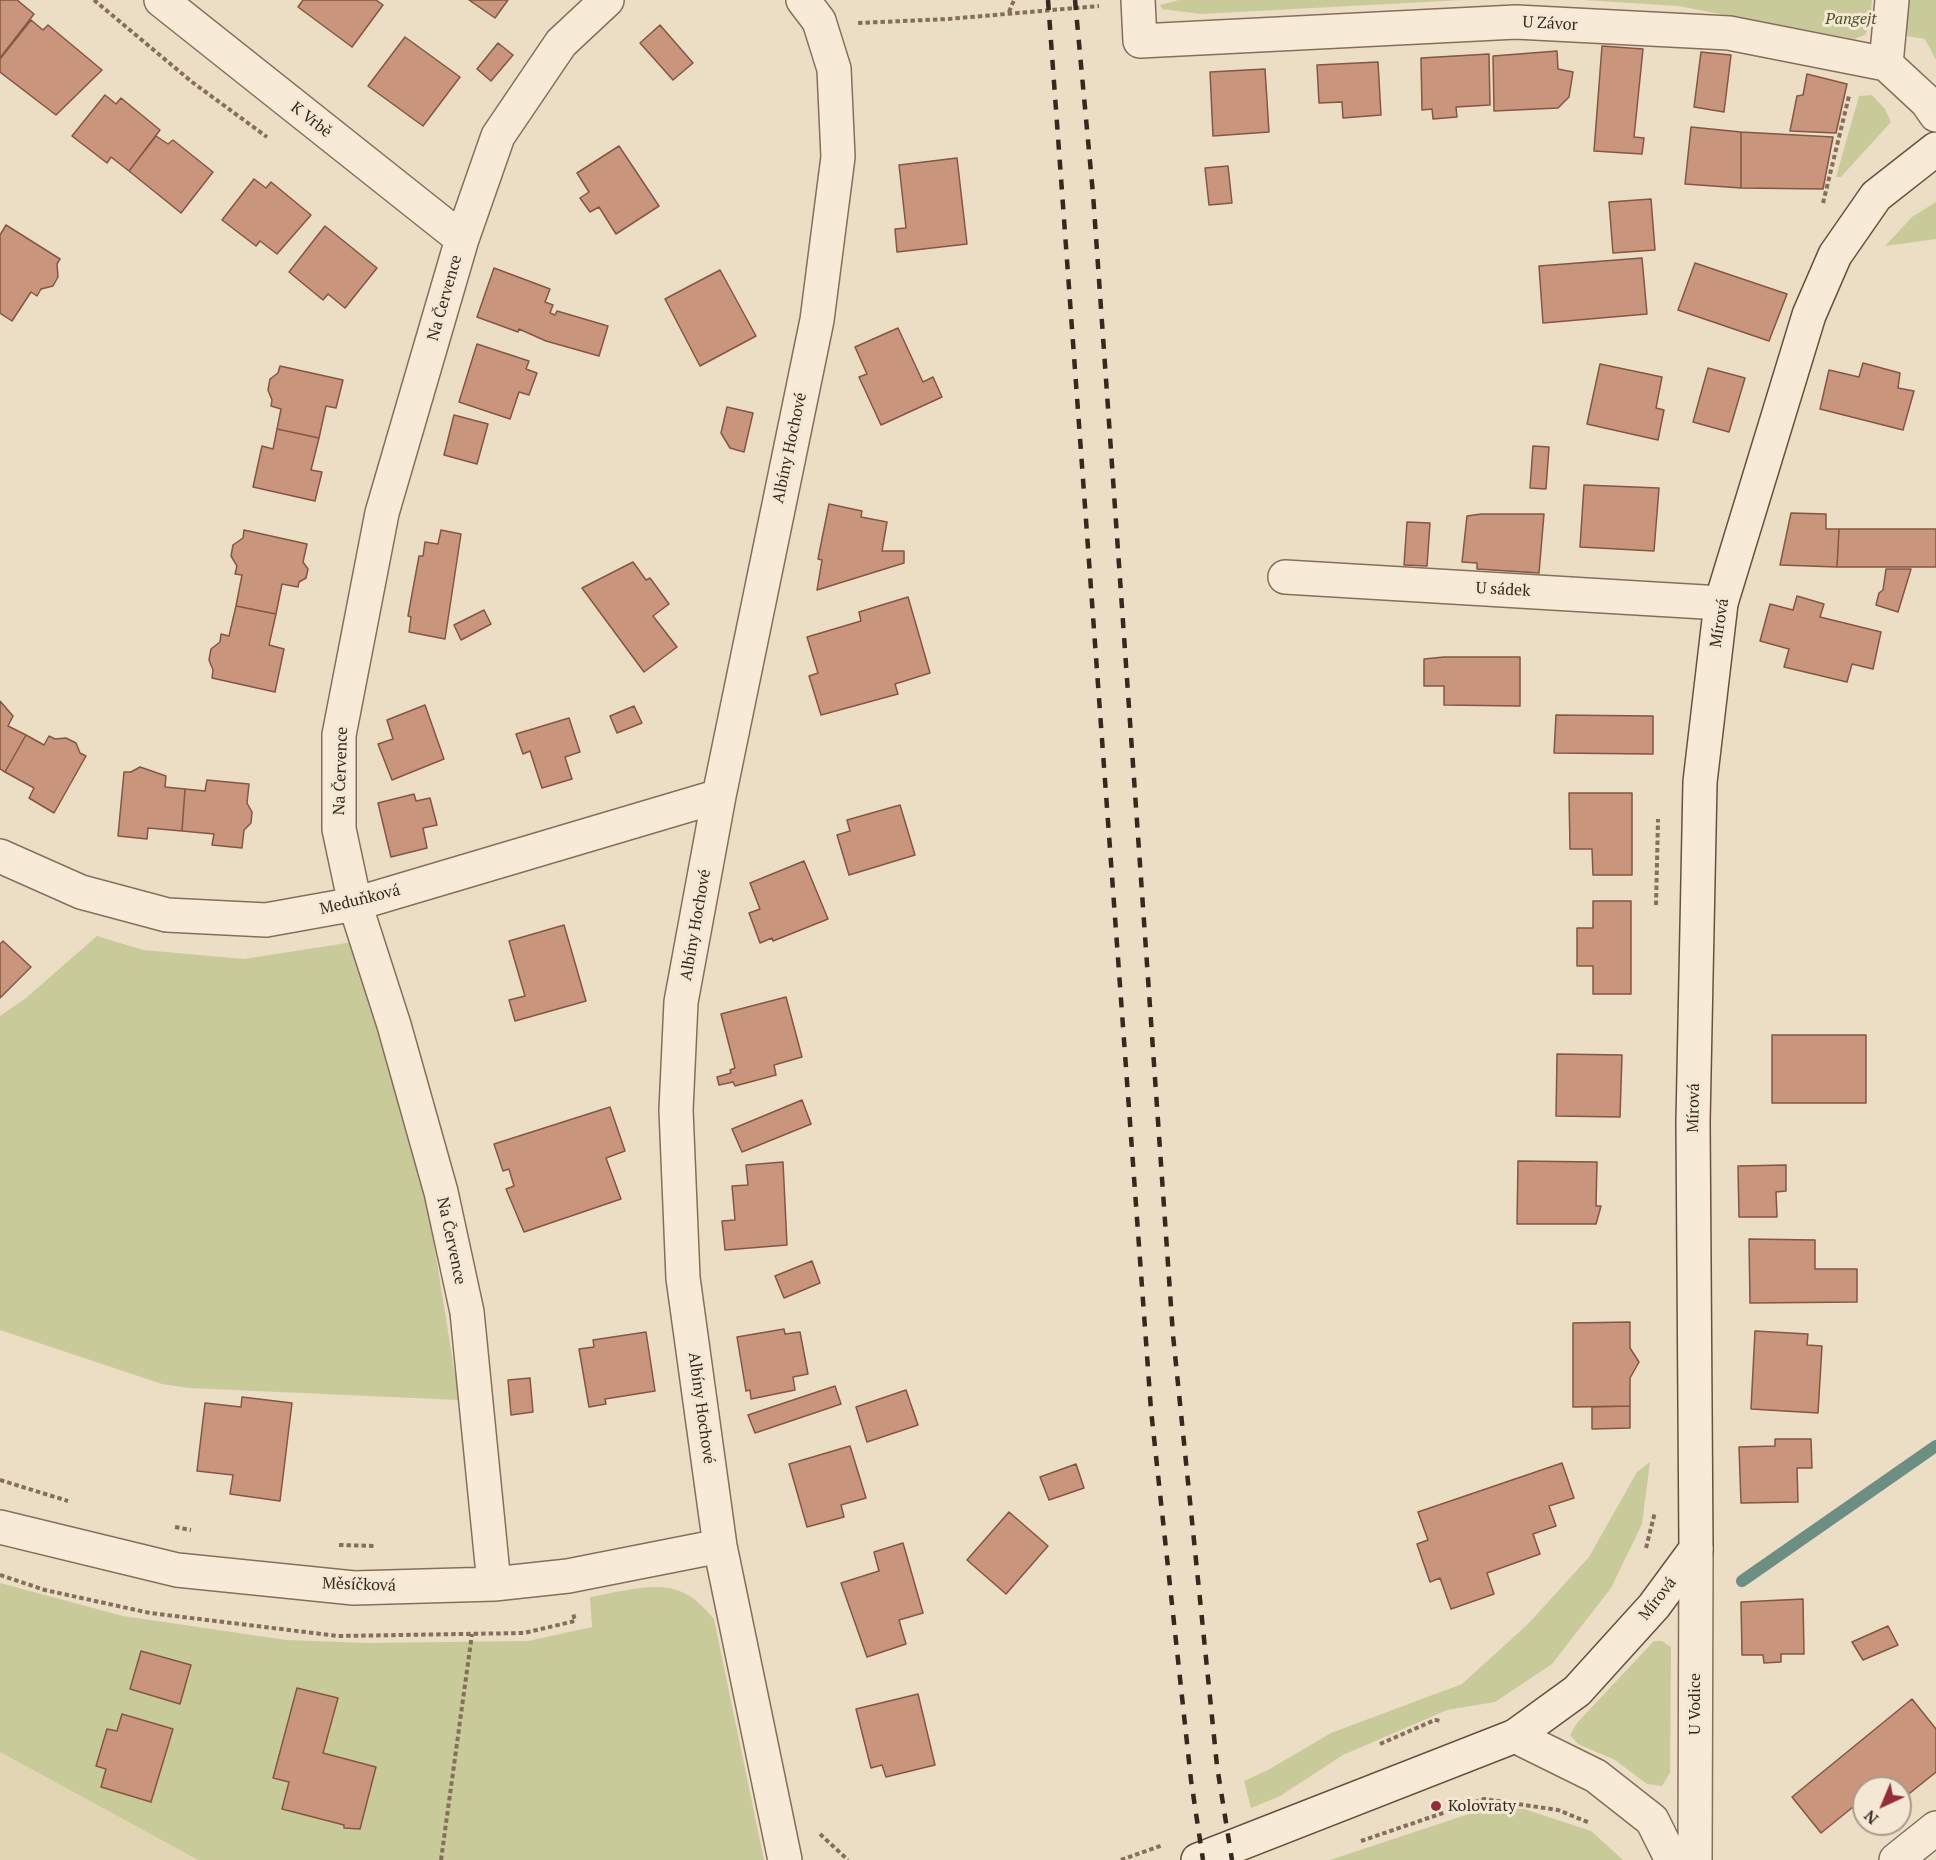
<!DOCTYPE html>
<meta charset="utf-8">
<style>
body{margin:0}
#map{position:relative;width:1936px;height:1860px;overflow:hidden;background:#ecddc5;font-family:"PT Serif",serif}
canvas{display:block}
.north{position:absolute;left:1852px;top:1776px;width:60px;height:60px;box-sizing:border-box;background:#f4e8d4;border:2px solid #a89b8c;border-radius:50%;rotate:224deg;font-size:16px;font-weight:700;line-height:24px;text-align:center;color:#37281f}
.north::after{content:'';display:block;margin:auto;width:21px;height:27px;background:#932e39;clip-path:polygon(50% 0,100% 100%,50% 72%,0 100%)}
</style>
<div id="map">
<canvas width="1936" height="1860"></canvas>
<div class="north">N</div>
</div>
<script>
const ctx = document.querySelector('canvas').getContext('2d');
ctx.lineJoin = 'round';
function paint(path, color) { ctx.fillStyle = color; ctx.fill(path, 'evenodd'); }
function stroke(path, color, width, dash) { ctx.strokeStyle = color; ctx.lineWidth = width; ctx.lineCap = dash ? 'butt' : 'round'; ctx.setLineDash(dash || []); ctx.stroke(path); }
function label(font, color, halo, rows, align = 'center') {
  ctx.font = font + ' "PT Serif",serif'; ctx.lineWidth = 6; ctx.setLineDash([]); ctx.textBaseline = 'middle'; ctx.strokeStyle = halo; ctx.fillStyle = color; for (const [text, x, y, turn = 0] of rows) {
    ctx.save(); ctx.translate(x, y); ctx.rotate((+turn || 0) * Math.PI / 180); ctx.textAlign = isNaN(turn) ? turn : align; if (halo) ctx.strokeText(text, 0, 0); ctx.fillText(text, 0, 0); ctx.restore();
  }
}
paint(new Path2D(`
 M 0,1752 L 73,1792 L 198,1860 L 0,1860 Z`), '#e1d5b3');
paint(new Path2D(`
 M 1179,0 L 1463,0 L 1201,14 L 1162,9 L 1160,5 Z
 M 1584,0 L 1872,0 L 1870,25 L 1865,35 L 1854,39 L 1678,6 Z
 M 1892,0 L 1936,0 L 1936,60 L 1925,39 L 1889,33 Z
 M 1872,95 L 1885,109 L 1891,122 L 1841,177 L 1836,177 L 1859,96 Z
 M 1936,202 L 1936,239 L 1885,246 L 1912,217 Z
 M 97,936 L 143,950 L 244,959 L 353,942 L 423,1175 L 459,1400 L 189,1388 L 162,1384 L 0,1330 L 0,1016 L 26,998 Z
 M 1650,1462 L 1642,1524 L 1611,1588 L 1552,1664 L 1495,1702 L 1447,1710 L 1343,1755 L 1280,1796 L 1251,1808 L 1244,1781 L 1268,1770 L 1331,1733 L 1462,1684 L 1528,1624 L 1589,1557 L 1637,1472 Z
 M 0,1583 L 123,1616 L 286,1640 L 368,1643 L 528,1641 L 592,1627 L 590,1597 C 617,1593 656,1580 682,1592 C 695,1597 705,1609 714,1619 L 764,1860 L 198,1860 L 0,1752 Z
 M 1654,1641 L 1662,1641 L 1671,1647 L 1670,1773 L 1662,1786 L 1647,1784 L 1615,1760 L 1578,1744 L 1570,1735 L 1577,1723 Z
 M 1484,1809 L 1524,1809 L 1591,1831 L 1623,1860 L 1330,1860 Z`), '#c9ca99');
stroke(new Path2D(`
 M 1742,1581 L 1936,1446`), '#6d8e82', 12);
const building = new Path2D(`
 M 0,0 L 17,0 L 34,14 L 0,58 Z
 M 303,0 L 376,0 L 383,5 L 352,47 L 298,7 Z
 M 469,0 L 508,0 L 495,18 Z
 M 31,20 L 43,30 L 48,25 L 102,70 L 56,115 L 0,72 L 0,59 Z
 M 660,25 L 693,63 L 673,80 L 640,43 Z
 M 405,37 L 460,77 L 423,126 L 368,86 Z
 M 498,43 L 513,55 L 491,81 L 477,69 Z
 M 1602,46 L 1643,49 L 1634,137 L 1644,138 L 1642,154 L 1594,151 Z
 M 1557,51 L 1558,69 L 1573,72 L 1569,97 L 1558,108 L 1494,111 L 1493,56 Z
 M 1701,52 L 1731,55 L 1724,112 L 1694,107 Z
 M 1489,54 L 1490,105 L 1456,107 L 1457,117 L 1433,119 L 1432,109 L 1422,110 L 1421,58 Z
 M 1378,62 L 1381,115 L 1343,118 L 1342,102 L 1319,103 L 1317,65 Z
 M 1265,69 L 1269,132 L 1213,136 L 1210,72 Z
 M 1807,74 L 1847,84 L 1836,133 L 1790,131 L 1797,96 L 1803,95 Z
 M 105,95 L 116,104 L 121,98 L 160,130 L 129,171 L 111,157 L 107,163 L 72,136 Z
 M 1691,127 L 1741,132 L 1741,188 L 1685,184 Z
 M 1741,132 L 1833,137 L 1823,189 L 1741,188 Z
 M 156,136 L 168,144 L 173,140 L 213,172 L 181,213 L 129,171 Z
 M 619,146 L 659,206 L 616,234 L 599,207 L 590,212 L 580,198 L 589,192 L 577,173 Z
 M 957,158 L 967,244 L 897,252 L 895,229 L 906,228 L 899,165 Z
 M 1228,166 L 1232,203 L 1209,205 L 1205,168 Z
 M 254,179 L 266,188 L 271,182 L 311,215 L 277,254 L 260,241 L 256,246 L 222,220 Z
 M 1651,199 L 1655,250 L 1613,253 L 1609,202 Z
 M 6,225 L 60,259 L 57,264 L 58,277 L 53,286 L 41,289 L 37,296 L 31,292 L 12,321 L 0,313 L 0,235 Z
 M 325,226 L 377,268 L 345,308 L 328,294 L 323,300 L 289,272 Z
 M 1642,258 L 1647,314 L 1543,323 L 1539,266 Z
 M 1695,263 L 1787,294 L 1769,341 L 1678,310 Z
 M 494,268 L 550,289 L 545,302 L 553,305 L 550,313 L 555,315 L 557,311 L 608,326 L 599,356 L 546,341 L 519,329 L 518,332 L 477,317 Z
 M 720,270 L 756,336 L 700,366 L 665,299 Z
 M 898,328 L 923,382 L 933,377 L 942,397 L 881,425 L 859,377 L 867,374 L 855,347 Z
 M 477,344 L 529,361 L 526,369 L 537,373 L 529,395 L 519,392 L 510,419 L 459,402 Z
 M 1863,363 L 1900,373 L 1898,388 L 1914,391 L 1903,430 L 1820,409 L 1829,370 L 1859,377 Z
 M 1600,364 L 1662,377 L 1656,408 L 1664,410 L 1658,440 L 1587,424 Z
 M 280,366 L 343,380 L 336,408 L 326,406 L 319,438 L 277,429 L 281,409 L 271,406 L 272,400 L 268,390 L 270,379 L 278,373 Z
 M 1708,368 L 1745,378 L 1729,432 L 1693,422 Z
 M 727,407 L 753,413 L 744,452 L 730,448 L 721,433 Z
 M 454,415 L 488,424 L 477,464 L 444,455 Z
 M 277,429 L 319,438 L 311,470 L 322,472 L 315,501 L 253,487 L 262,446 L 273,449 Z
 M 1533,446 L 1549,447 L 1546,489 L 1530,488 Z
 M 1584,485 L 1659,488 L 1654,551 L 1580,547 Z
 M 829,504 L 862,511 L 861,517 L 887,522 L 882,551 L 904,551 L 904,563 L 817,590 L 822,560 L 818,559 Z
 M 1791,513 L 1826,514 L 1826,529 L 1839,529 L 1837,567 L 1780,565 Z
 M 1481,514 L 1544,514 L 1539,573 L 1477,569 L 1477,563 L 1462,562 L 1467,516 Z
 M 1407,522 L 1430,523 L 1427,566 L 1404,565 Z
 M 1839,529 L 1936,529 L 1936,567 L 1837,567 Z
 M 244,530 L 307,544 L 303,562 L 308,569 L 306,578 L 299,582 L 298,587 L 282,584 L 276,614 L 236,606 L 242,575 L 235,574 L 237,566 L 231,556 L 233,545 L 243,538 Z
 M 441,530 L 461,534 L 445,639 L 409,632 L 411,617 L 408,616 L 419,556 L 423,556 L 425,542 L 438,544 Z
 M 633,562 L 646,580 L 650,578 L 669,604 L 653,616 L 677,647 L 644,672 L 582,588 Z
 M 1886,569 L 1911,569 L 1898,612 L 1876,605 L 1879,593 L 1883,590 Z
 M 1797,596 L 1824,604 L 1820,617 L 1881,632 L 1873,669 L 1852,664 L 1847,682 L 1784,667 L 1789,649 L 1760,641 L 1770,604 L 1793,610 Z
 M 908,597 L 930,673 L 895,684 L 898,694 L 821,715 L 809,676 L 818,673 L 807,637 L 861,621 L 859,612 Z
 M 236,606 L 276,614 L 269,645 L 284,649 L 275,692 L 212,678 L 213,670 L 209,660 L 211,649 L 220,642 L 221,634 L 229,636 Z
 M 484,610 L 491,624 L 461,640 L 454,625 Z
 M 1444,657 L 1520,657 L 1520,706 L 1444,705 L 1444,686 L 1424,686 L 1424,659 Z
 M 0,701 L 13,716 L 8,726 L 26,735 L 5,772 L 0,769 Z
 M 425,705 L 444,759 L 392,780 L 378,744 L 393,739 L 387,720 Z
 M 634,706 L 642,723 L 617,733 L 610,716 Z
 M 1556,715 L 1653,716 L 1653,754 L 1554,753 Z
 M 569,718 L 580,752 L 565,757 L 572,779 L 542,788 L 530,751 L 523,754 L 516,734 Z
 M 26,735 L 44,745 L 49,736 L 55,739 L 66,738 L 76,743 L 80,753 L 86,756 L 54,813 L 29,798 L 34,788 L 5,772 Z
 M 140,767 L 166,776 L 165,787 L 185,789 L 182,831 L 148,828 L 147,839 L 118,836 L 124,772 L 131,772 Z
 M 207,780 L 249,784 L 247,803 L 252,812 L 251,823 L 244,830 L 242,848 L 212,845 L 214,834 L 182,831 L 185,789 L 205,791 Z
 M 1569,793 L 1632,793 L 1632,875 L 1593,875 L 1592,849 L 1570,849 Z
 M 414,794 L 416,801 L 430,798 L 437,825 L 423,828 L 427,848 L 391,857 L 378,803 Z
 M 900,805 L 915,855 L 849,875 L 837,835 L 850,831 L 847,820 Z
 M 804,861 L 828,919 L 773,941 L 772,938 L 760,943 L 749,913 L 760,909 L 750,883 Z
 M 1593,901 L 1631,901 L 1631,994 L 1593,994 L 1593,966 L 1577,966 L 1577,928 L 1593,928 Z
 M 564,925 L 586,1001 L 515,1021 L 509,1000 L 525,996 L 509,941 Z
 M 3,941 L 31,967 L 0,998 L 0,944 Z
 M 786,997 L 802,1057 L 774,1065 L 776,1075 L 735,1086 L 733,1082 L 719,1085 L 717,1077 L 731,1073 L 730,1070 L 735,1068 L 721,1014 Z
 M 1772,1035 L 1866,1035 L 1866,1103 L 1772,1103 Z
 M 1557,1054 L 1622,1055 L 1620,1117 L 1556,1116 Z
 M 802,1100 L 811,1124 L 742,1152 L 732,1129 Z
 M 610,1107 L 625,1151 L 606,1158 L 621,1199 L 524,1232 L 506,1189 L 514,1186 L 509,1169 L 503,1171 L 494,1144 Z
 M 1518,1161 L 1597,1162 L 1596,1206 L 1601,1206 L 1596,1224 L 1517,1224 Z
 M 783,1162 L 787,1245 L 725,1250 L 722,1221 L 735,1220 L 732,1186 L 748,1185 L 746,1165 Z
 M 1786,1165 L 1786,1191 L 1776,1192 L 1777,1217 L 1739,1217 L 1738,1166 Z
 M 1749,1239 L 1815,1240 L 1815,1269 L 1857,1269 L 1857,1302 L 1750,1303 Z
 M 812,1261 L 820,1283 L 784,1298 L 775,1276 Z
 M 1630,1322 L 1630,1348 L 1639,1362 L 1630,1378 L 1630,1406 L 1573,1407 L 1573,1323 Z
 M 784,1329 L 785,1334 L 800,1332 L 808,1374 L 793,1377 L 795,1390 L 751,1399 L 750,1390 L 746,1391 L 737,1337 Z
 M 1755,1331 L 1808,1334 L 1807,1345 L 1822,1346 L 1818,1413 L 1751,1409 Z
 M 646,1332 L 655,1391 L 605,1399 L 606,1404 L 589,1407 L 579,1349 L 594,1347 L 593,1340 Z
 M 530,1378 L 533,1412 L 511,1415 L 508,1380 Z
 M 835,1386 L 841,1404 L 755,1433 L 748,1415 Z
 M 906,1390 L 918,1425 L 867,1442 L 856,1407 Z
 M 242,1397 L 292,1403 L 280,1501 L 230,1494 L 233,1475 L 197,1471 L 205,1403 L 241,1407 Z
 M 1630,1406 L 1630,1428 L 1592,1429 L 1592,1407 Z
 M 1775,1439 L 1811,1439 L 1812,1468 L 1797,1468 L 1798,1502 L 1741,1503 L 1739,1447 L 1775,1446 Z
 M 850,1446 L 866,1498 L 841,1505 L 844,1517 L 807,1527 L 789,1464 Z
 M 1562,1463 L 1574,1498 L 1549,1506 L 1556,1526 L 1533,1534 L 1540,1554 L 1487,1573 L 1494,1594 L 1451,1609 L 1440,1578 L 1430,1582 L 1417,1544 L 1428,1540 L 1418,1512 Z
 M 1076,1464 L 1084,1488 L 1049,1500 L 1040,1477 Z
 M 1009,1512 L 1048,1546 L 1006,1594 L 967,1560 Z
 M 903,1543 L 923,1613 L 899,1620 L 906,1644 L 867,1657 L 841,1583 L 879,1571 L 874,1552 Z
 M 1803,1599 L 1804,1654 L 1781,1654 L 1781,1662 L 1764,1663 L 1763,1655 L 1742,1655 L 1741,1602 Z
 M 1888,1626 L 1898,1645 L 1863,1660 L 1852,1642 Z
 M 141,1651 L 191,1665 L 180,1704 L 130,1689 Z
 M 297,1688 L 338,1698 L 323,1753 L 376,1767 L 360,1829 L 344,1828 L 344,1825 L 282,1809 L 289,1782 L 273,1778 Z
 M 918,1694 L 935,1765 L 886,1777 L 882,1765 L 871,1768 L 856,1709 Z
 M 1912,1699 L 1936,1729 L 1936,1772 L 1900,1801 L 1900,1788 L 1864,1788 L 1864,1798 L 1821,1833 L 1792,1797 Z
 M 122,1714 L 173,1729 L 151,1802 L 101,1787 L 106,1769 L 96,1766 L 107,1729 L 117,1731 Z`);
paint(building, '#c9957c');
stroke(building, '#845643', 1.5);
const street = new Path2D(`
 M 161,0 L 462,239
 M 1138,0 L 1140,41 L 1516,22 L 1729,33 L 1886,64 L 1927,102 L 1936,115
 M 1886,64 L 1892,0
 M 1285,577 L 1721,603
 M 0,856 L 81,892 L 167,915 L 266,920 L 355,904 L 719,796
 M 0,1527 L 177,1570 L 354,1588 L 494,1584 L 568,1576 L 720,1546
 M 494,1584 L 467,1312 L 441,1192 L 394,1025 L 355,904 L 339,829 L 339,735 L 382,513 L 462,239 L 498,136 L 561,43 L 607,0
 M 1515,1736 L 1596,1776 L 1652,1820 L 1672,1860
 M 785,1860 L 720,1546 L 683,1278 L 676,1110 L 681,1002 L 719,796 L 817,320 L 838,157 L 834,69 L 819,21 L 803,0
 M 1695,1860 L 1696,1549
 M 1896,1860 L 1936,1828`);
const secondary = new Path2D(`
 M 1198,1860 L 1515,1736 L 1577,1691 L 1654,1606 L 1696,1549 L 1693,1122 L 1700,782 L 1721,603 L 1809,315 L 1835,255 L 1876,196 L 1936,149`);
stroke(street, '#866e5c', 36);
stroke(secondary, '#68503f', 36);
stroke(new Path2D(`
 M 94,0 L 192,82 L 267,137
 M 1009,12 L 1014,0
 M 858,23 L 948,19 L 1099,6
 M 1823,203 L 1849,96
 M 1656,905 L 1658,819
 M 0,1480 L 68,1501
 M 175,1527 L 191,1530
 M 339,1545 L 376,1546
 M 1646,1548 L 1655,1512
 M 0,1575 L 45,1590 L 150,1613 L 338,1636 L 524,1633 L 575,1621 L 573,1613
 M 1380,1744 L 1435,1720 L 1442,1721
 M 820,1834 L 848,1860
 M 1361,1841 L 1484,1799 L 1558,1810 L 1590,1823
 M 441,1860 L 472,1634
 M 1121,1860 L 1163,1845`), '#866e5c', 4, [4.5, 3]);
stroke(street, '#f7ebd8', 33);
stroke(secondary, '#f7ebd8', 33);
stroke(new Path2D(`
 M 1048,0 L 1151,1410 L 1191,1780 L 1203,1860
 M 1075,0 L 1093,194 L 1173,1335 L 1217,1766 L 1232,1860`), '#37281f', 4.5, [10, 10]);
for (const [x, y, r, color] of [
 [1436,1806,6,"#932e39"]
]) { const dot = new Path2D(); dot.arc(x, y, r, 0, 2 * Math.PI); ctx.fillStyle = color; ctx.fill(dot); stroke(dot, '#f4e8d4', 2); }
label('italic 16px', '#4c5327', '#f4e8d4', [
 ["Pangejt",1851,19]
]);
label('16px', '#37281f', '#f4e8d4', [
 ["U Závor",1550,24,3],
 ["K Vrbě",311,120,38],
 ["Na Července",445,298,-74],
 ["Albíny Hochové",790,448,-78],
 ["U sádek",1503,590,3],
 ["Mírová",1720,623,-81],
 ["Na Července",341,771,-88],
 ["Meduňková",360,900,-14],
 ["Albíny Hochové",696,925,-80],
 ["Mírová",1694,1108,-89],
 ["Na Července",451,1241,78],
 ["Albíny Hochové",701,1408,82],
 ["Měsíčková",359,1585,2],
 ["Mírová",1658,1599,-52],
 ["U Vodice",1695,1704,-90]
]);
label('16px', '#37281f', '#f4e8d4', [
 ["Kolovraty",1448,1806]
], 'left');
</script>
